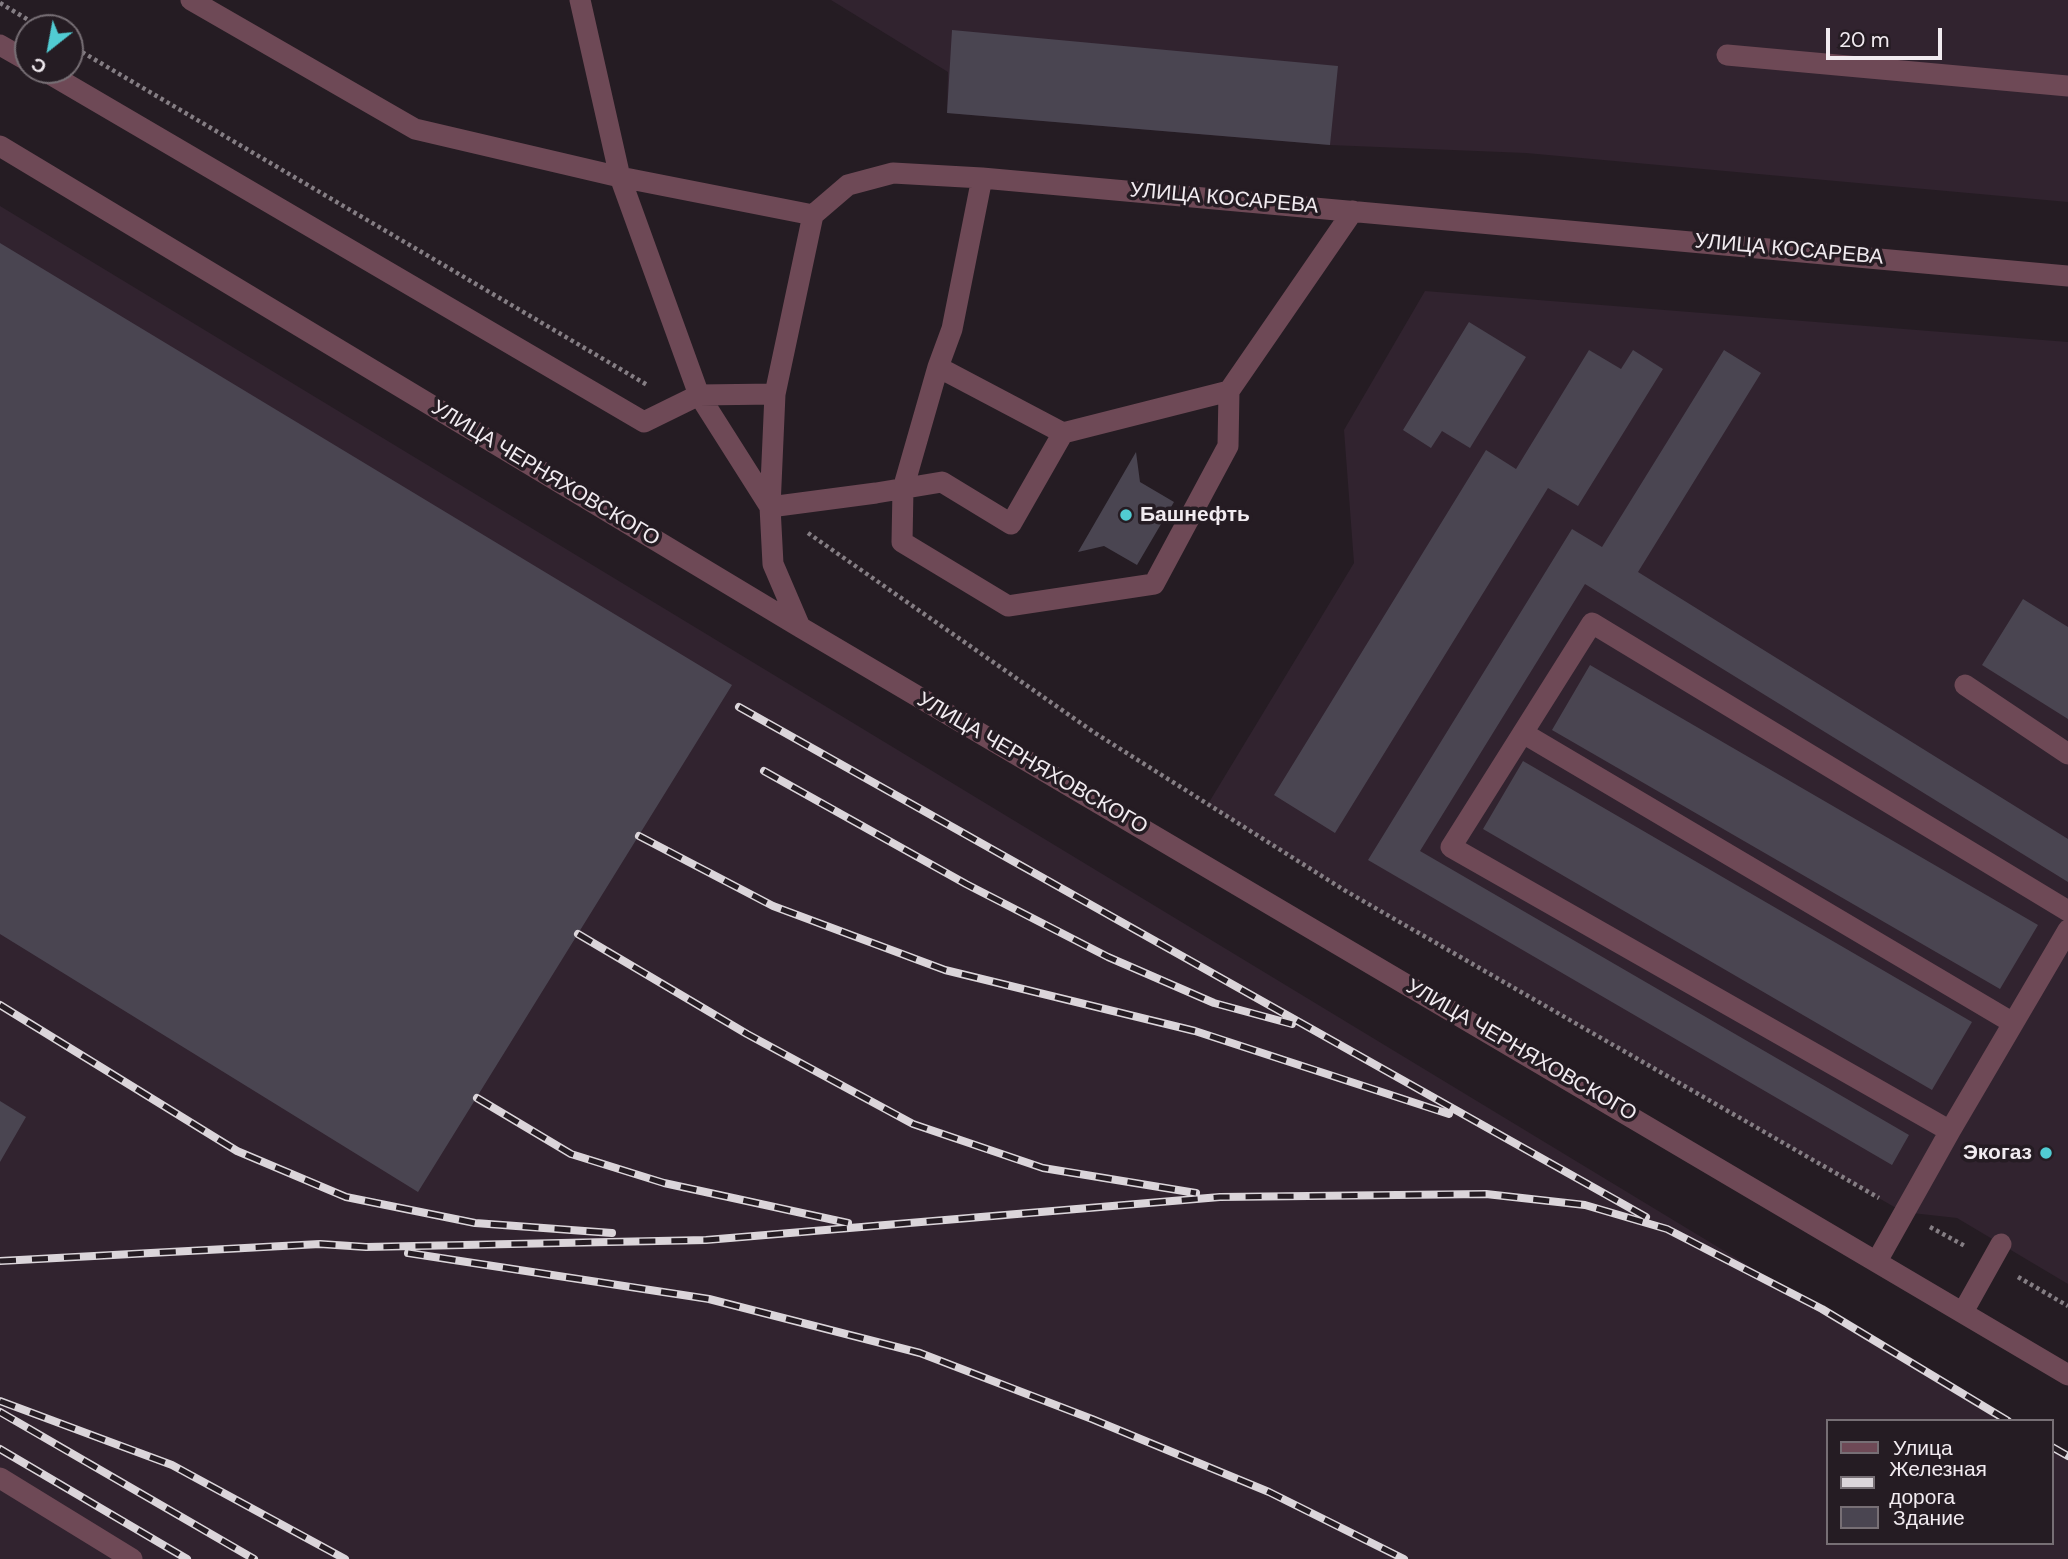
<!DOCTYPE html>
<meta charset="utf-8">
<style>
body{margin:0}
#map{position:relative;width:2068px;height:1559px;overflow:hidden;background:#251c23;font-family:"DM Sans",sans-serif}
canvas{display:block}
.legend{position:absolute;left:1826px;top:1419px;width:228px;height:126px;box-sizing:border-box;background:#251c23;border:2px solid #776f75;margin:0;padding:9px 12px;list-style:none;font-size:21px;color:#f1ebf0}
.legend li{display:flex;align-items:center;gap:14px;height:35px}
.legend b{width:35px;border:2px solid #776f75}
.north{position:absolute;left:14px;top:14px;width:70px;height:70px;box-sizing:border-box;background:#251c23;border:2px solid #776f75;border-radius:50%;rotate:211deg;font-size:19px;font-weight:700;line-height:28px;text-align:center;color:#f1ebf0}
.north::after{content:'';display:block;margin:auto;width:24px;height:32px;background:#51ccd3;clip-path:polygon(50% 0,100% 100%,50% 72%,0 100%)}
.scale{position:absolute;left:1826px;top:28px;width:116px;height:32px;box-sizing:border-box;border:4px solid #f1ebf0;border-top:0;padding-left:9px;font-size:21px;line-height:24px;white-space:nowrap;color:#f1ebf0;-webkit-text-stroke:5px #251c23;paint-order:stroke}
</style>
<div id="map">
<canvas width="2068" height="1559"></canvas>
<ul class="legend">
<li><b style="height:9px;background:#6e4956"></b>Улица</li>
<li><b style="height:9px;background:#dbd5da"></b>Железная дорога</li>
<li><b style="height:19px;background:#4a4551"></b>Здание</li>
</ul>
<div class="north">С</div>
<div class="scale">20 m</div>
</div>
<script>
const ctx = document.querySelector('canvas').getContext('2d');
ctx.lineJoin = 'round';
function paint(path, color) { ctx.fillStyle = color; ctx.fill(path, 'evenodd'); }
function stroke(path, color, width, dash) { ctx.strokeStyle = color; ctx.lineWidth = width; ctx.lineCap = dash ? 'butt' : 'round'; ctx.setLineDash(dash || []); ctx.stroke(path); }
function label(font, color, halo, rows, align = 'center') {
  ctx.font = font + ' "DM Sans",sans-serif'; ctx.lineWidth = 7; ctx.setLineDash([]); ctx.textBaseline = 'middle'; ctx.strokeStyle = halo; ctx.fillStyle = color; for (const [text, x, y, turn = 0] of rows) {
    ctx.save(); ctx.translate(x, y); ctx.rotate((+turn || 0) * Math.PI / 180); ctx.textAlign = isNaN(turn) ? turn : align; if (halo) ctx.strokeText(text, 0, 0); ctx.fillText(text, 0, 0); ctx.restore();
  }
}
paint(new Path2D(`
 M 831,0 L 2068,0 L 2068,202 L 1526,153 L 1330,145 L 947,113 L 948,72 Z
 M 0,206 L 1764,1275 L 2010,1421 L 1828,1421 L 1828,1543 L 2052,1543 L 2052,1446 L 2068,1455 L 2068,1559 L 0,1559 Z
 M 1425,291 L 2068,342 L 2068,1284 L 1957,1218 L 1903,1212 L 1344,890 L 1208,804 L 1354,563 L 1344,430 Z`), '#31232f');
paint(new Path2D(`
 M 952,30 L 1338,66 L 1330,145 L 947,113 Z
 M 0,243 L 732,685 L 418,1192 L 0,934 Z
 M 1469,322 L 1526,357 L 1470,448 L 1442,431 L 1431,448 L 1403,430 Z
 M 1589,350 L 1621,369 L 1633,350 L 1663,369 L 1578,506 L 1548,488 L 1335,833 L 1274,795 L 1486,450 L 1516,469 Z
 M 1724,350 L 1761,373 L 1638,572 L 2068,839 L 2068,882 L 1585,584 L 1420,851 L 1909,1135 L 1892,1165 L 1368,860 L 1572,529 L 1602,547 Z
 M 1136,452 L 1140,482 L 1174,502 L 1137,565 L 1104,546 L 1078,552 Z
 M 2023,599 L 2068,627 L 2068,719 L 1982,665 Z
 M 1590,665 L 2038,925 L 2000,989 L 1552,730 Z
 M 1523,761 L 1972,1022 L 1932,1090 L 1483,829 Z
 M 0,1101 L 26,1117 L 0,1162 Z`), '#4a4551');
stroke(new Path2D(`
 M 0,3 L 42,28
 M 70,45 L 649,386
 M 808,533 L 1095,733 L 1344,890 L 1879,1198
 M 1930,1227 L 1965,1246
 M 2018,1277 L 2068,1306`), '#857e84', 4.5, [3.5, 3.5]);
stroke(new Path2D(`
 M 191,0 L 415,129 L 620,177 L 699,395 L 770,507 L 876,493 L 942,482 L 1011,524 L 1063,433 L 1229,391 L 1353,211
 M 580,0 L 620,177 L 813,215
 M 0,45 L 28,61
 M 1727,55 L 2068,86
 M 43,70 L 644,422 L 699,395 L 775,394
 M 0,146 L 800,627 L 2068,1375
 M 982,178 L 952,329 L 938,367 L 903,489 L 902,542 L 1008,606 L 1154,584 L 1228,446 L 1229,391
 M 938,367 L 1063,433
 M 800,627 L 773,564 L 770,507 L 775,394 L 813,215 L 848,185 L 893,173 L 982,178 L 2068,276
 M 1965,685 L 2068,754
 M 1523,733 L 2013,1023
 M 1950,1131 L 1451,847 L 1592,623 L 2068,911
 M 1877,1261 L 1950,1131 L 2068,930
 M 1963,1312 L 2001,1244
 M 0,1478 L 132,1559`), '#6e4956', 21);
const rail = new Path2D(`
 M 739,707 L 1646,1217
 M 764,771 L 966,884 L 1108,957 L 1214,1003 L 1292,1024
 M 639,836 L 773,906 L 945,970 L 1195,1031 L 1449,1114
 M 578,934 L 747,1034 L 913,1124 L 1043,1168 L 1196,1193
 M 0,1005 L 237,1151 L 346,1197 L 475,1223 L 612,1233
 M 477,1098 L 571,1154 L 664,1183 L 848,1223
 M 408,1253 L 709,1299 L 920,1353 L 1092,1419 L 1269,1492 L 1404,1559
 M 0,1261 L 320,1244 L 366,1247 L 706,1240 L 1220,1197 L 1486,1194 L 1585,1205 L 1667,1229 L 1822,1309 L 2008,1421
 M 0,1401 L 172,1465 L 345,1559
 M 0,1412 L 254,1559
 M 2052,1447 L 2068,1456
 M 0,1449 L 187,1559`);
stroke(rail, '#dbd5da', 8);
stroke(rail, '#251c23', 5, [16]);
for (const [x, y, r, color] of [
 [1126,515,7,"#51ccd3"],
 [2046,1153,7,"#51ccd3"]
]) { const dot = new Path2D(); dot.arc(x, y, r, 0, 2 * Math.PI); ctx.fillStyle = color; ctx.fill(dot); stroke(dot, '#251c23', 2.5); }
label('21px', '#f1ebf0', '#251c23', [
 ["УЛИЦА КОСАРЕВА",1224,199,5],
 ["УЛИЦА КОСАРЕВА",1789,250,5],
 ["УЛИЦА ЧЕРНЯХОВСКОГО",545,474,31],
 ["УЛИЦА ЧЕРНЯХОВСКОГО",1032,764,30],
 ["УЛИЦА ЧЕРНЯХОВСКОГО",1521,1051,30]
]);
label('bold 21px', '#f1ebf0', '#251c23', [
 ["Башнефть",1140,515],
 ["Экогаз",2032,1153,"right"]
], 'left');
</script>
